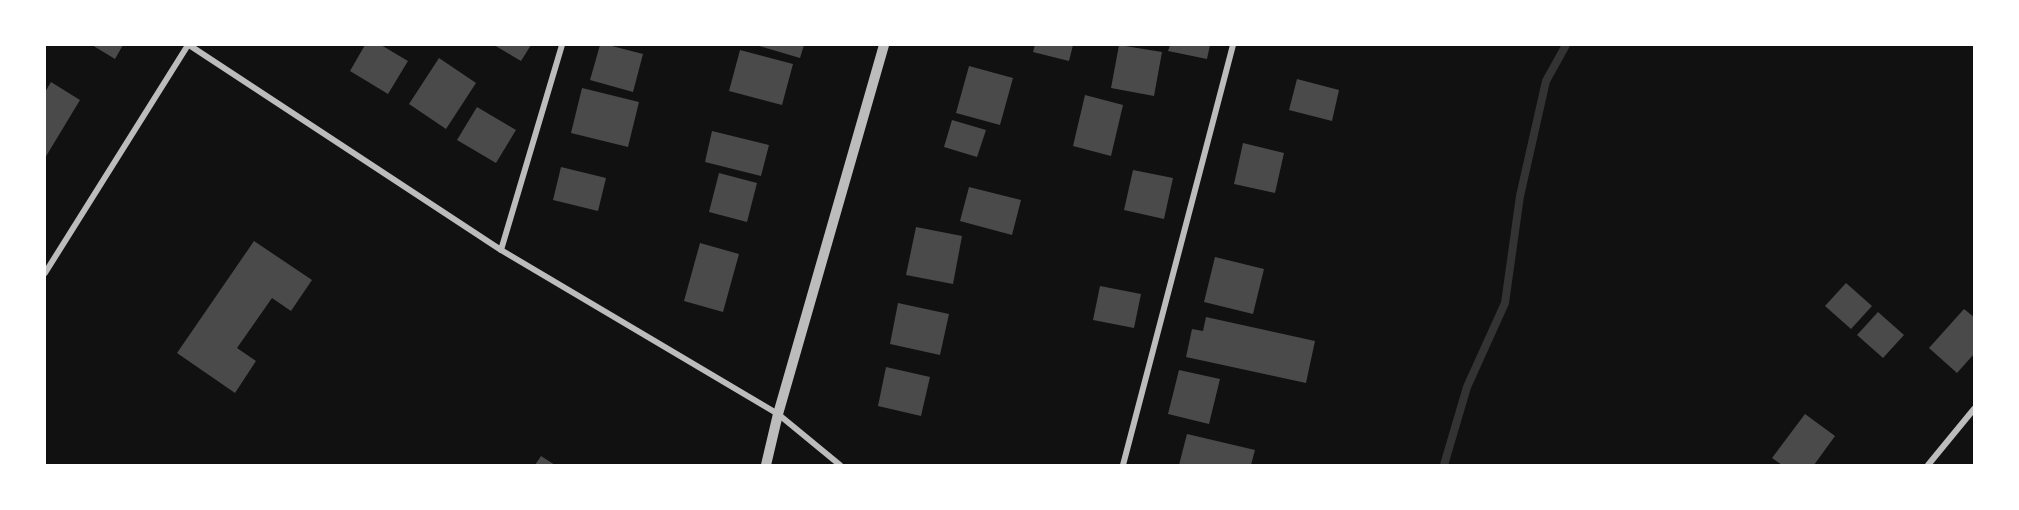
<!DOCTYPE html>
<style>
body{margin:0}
#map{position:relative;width:2019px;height:510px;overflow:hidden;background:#111;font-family:"IBM Plex Serif",serif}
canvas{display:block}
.frame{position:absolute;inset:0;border:46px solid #fff;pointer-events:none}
</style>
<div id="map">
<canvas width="2019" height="510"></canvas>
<div class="frame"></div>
</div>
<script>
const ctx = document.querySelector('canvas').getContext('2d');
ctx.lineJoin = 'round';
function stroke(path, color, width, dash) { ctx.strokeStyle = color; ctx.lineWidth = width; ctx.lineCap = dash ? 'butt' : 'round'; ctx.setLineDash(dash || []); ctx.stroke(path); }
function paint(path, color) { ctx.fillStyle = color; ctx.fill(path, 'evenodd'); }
stroke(new Path2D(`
 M 1444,465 L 1467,387 L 1505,303 L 1520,196 L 1546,81 L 1566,45`), '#333', 8);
paint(new Path2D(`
 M 92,45 L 123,45 L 115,59 Z
 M 365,45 L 381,45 L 408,61 L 388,94 L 350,71 Z
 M 494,45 L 531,45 L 521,61 Z
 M 600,45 L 608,45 L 643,54 L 633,92 L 590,80 Z
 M 756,45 L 804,45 L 800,58 Z
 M 1035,45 L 1073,45 L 1069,61 L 1033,52 Z
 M 1119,45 L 1162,52 L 1154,96 L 1111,88 Z
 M 1170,45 L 1210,45 L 1207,59 L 1168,51 Z
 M 740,50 L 793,64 L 782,105 L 729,91 Z
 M 439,58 L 476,83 L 446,129 L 409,104 Z
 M 969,66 L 1013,78 L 1000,125 L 956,113 Z
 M 1297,79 L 1339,90 L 1332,121 L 1289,110 Z
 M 51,82 L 80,100 L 45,158 L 45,92 Z
 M 582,88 L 639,102 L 628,147 L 571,133 Z
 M 1085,95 L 1123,105 L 1111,156 L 1073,146 Z
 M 477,107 L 516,130 L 496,163 L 457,140 Z
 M 952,120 L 986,130 L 977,157 L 944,147 Z
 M 712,131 L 769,145 L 761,176 L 705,162 Z
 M 1243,143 L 1284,153 L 1275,193 L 1234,184 Z
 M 561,167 L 606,178 L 598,211 L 553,200 Z
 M 1133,170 L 1173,178 L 1164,219 L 1124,210 Z
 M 719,173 L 757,183 L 747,222 L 709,212 Z
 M 969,187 L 1021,200 L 1012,235 L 960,221 Z
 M 916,227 L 962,236 L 953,284 L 906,275 Z
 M 254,241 L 312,280 L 291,311 L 272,298 L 237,348 L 256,361 L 235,393 L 177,353 Z
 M 700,243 L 739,254 L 723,312 L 684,301 Z
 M 1215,257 L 1264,269 L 1253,314 L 1204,302 Z
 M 1846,283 L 1872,306 L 1851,329 L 1825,306 Z
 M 1100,286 L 1141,294 L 1134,328 L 1093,320 Z
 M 898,303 L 949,314 L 940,355 L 890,344 Z
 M 1964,309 L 1974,317 L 1974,354 L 1957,373 L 1929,348 Z
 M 1878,312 L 1904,335 L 1883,358 L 1857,335 Z
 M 1206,317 L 1315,341 L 1306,383 L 1186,357 L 1192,329 L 1203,331 Z
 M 886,367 L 930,377 L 921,416 L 878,406 Z
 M 1179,370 L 1220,379 L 1209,424 L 1168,414 Z
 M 1805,414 L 1835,436 L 1814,465 L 1782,465 L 1772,458 Z
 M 1187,434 L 1255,450 L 1251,465 L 1179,465 Z
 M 541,456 L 555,465 L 535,465 Z`), '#4a4a4a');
stroke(new Path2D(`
 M 189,45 L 501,250 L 778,414 L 840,465
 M 501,250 L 562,45
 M 45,273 L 188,45
 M 1123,465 L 1233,45
 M 1928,465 L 1974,409`), '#bcbcbc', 6);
stroke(new Path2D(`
 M 766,465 L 778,414 L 884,45`), '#bcbcbc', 10);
</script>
